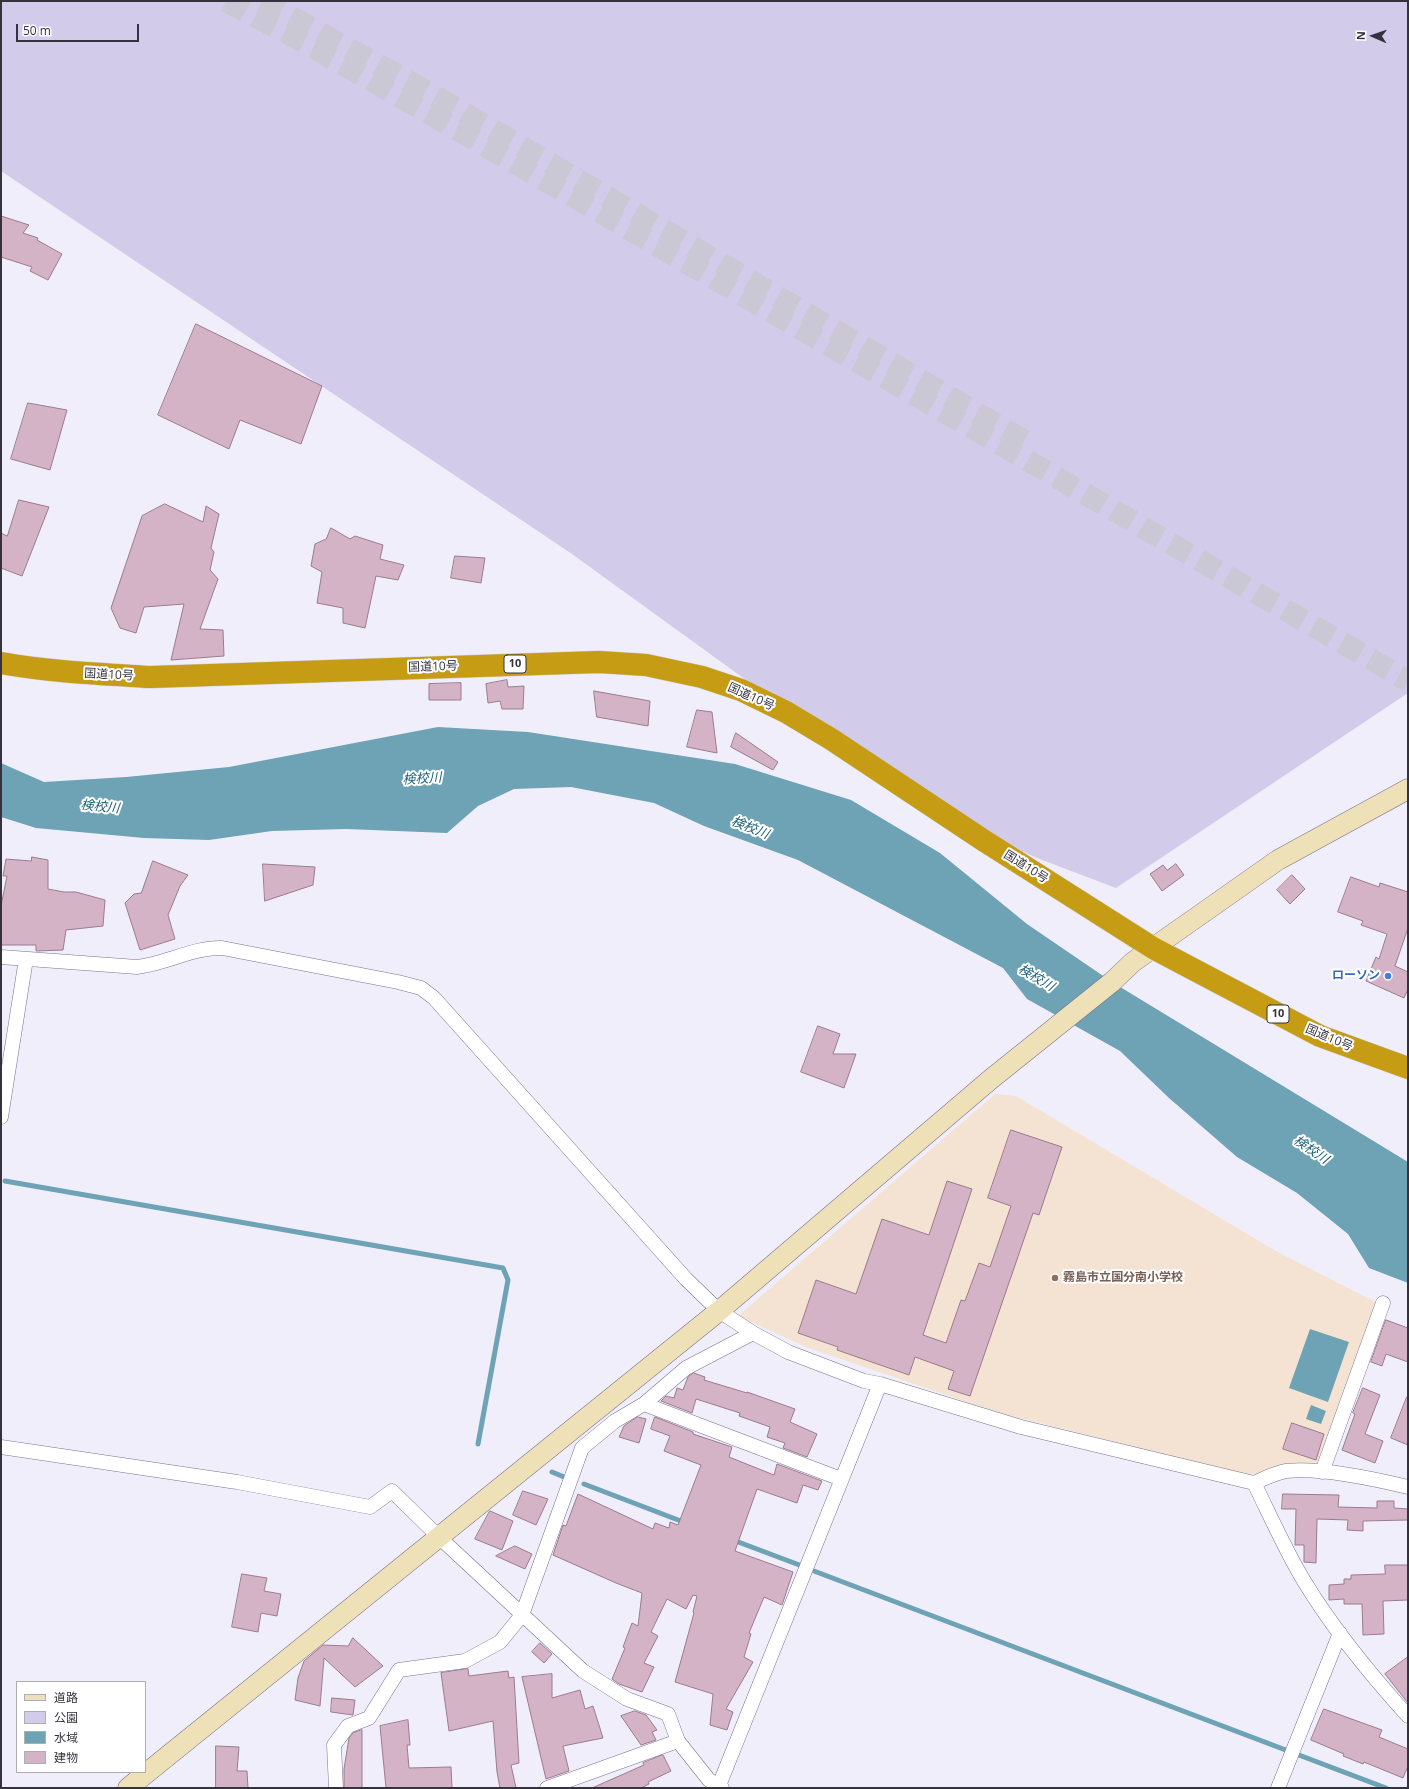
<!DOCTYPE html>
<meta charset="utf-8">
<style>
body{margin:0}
#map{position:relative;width:1409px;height:1789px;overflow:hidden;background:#f1eefc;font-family:"Open Sans","Noto Sans JP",sans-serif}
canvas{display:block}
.frame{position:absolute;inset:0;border:2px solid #35323e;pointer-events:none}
.legend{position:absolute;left:16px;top:1681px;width:130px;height:92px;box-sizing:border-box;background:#fff;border:1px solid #aeadb2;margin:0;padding:5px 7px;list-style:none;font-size:12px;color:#35323e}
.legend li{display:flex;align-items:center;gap:8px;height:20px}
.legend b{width:20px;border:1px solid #aeadb2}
.north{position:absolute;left:1353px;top:16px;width:40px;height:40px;-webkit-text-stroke:3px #fff;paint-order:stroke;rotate:272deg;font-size:11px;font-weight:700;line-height:16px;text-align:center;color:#35323e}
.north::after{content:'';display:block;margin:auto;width:14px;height:18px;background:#35323e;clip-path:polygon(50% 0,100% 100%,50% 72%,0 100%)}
.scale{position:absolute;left:16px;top:24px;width:123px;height:18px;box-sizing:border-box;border:2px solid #35323e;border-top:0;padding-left:5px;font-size:12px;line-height:14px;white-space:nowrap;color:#35323e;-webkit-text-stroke:3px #fff;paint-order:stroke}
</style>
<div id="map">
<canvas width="1409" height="1789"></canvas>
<div class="frame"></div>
<ul class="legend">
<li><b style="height:5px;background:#eee1b8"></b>道路</li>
<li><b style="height:11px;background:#d2cbe9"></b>公園</li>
<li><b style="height:11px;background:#6da3b4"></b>水域</li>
<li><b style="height:11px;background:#d4b3c6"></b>建物</li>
</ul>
<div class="north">N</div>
<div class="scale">50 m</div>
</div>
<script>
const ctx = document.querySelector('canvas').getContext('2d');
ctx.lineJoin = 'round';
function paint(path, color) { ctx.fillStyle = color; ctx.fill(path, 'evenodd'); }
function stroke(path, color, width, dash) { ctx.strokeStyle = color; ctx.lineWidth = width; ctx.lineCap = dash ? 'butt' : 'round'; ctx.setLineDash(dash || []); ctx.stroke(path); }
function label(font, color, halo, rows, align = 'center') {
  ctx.font = font + ' "Open Sans","Noto Sans JP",sans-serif'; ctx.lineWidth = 4; ctx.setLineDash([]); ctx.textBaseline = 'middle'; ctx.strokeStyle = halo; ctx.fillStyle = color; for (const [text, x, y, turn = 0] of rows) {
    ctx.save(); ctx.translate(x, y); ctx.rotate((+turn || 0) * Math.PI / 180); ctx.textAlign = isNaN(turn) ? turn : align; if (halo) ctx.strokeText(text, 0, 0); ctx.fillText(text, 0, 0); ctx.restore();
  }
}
paint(new Path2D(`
 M 995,1094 L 1016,1096 L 1274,1250 L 1381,1305 L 1321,1461 L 1271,1473 L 1246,1474 L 999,1413 L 806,1347 L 738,1316 Z`), '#f4e3d2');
paint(new Path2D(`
 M 1,1 L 1408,1 L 1408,693 L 1116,888 L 1037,858 L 951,819 L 804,722 L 572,554 L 1,171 Z`), '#d2cbe9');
paint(new Path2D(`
 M 438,727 L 528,732 L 735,764 L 851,800 L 940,853 L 1027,924 L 1112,982 L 1408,1162 L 1408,1283 L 1369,1268 L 1348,1234 L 1297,1193 L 1237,1157 L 1169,1098 L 1120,1051 L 1027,999 L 1003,968 L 798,860 L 704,826 L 654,803 L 571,787 L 514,789 L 478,806 L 447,833 L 346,829 L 272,831 L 209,840 L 144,838 L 36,828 L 1,817 L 1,763 L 44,782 L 126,777 L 229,767 Z
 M 1310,1329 L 1349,1342 L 1328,1402 L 1289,1388 Z
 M 1311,1405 L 1326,1411 L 1321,1424 L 1306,1419 Z`), '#6da3b4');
stroke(new Path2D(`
 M 5,1181 L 503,1268 L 508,1280 L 478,1444
 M 552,1472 L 569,1479
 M 584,1484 L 686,1523
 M 733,1540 L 802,1566
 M 814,1571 L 1386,1788`), '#6da3b4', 5);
const building = new Path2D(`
 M 1,216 L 29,225 L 23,233 L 38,238 L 37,240 L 62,254 L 48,280 L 30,271 L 32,267 L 1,257 Z
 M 196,324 L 322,386 L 301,444 L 240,420 L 229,449 L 158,415 Z
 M 28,403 L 67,410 L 50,470 L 11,459 Z
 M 19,500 L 49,507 L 22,576 L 1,568 L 1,533 L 7,536 Z
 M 165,504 L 203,522 L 206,506 L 219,514 L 211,548 L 214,552 L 210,570 L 218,579 L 200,629 L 223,630 L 224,656 L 171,660 L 184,604 L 144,607 L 136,633 L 120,628 L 111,608 L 142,516 Z
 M 331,528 L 350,539 L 355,536 L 383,545 L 380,559 L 404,565 L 398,580 L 376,576 L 365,628 L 343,623 L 343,608 L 317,603 L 322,572 L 311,566 L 315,544 L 326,539 Z
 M 455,556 L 485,558 L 481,583 L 451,578 Z
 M 507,680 L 508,687 L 524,686 L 523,709 L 502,709 L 500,701 L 488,703 L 486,684 Z
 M 461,683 L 461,700 L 429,700 L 429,684 Z
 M 594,691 L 650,701 L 648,726 L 597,717 Z
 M 697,710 L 712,712 L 717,753 L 687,747 Z
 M 736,733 L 778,762 L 773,770 L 731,747 Z
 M 32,857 L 48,860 L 48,889 L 64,892 L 76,892 L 105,900 L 103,926 L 66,930 L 63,950 L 36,951 L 36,945 L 1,945 L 1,906 L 7,876 L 3,876 L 6,859 L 31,861 Z
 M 153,861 L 188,875 L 180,886 L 168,915 L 175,939 L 140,950 L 125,903 L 134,894 L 141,893 Z
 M 263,864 L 315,867 L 313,885 L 265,901 Z
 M 1176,864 L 1184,875 L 1162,891 L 1150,874 L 1163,865 L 1167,870 Z
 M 1292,875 L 1305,889 L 1290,904 L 1277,890 Z
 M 1351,877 L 1379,887 L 1380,883 L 1408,892 L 1408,928 L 1395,966 L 1408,972 L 1408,989 L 1404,998 L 1366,981 L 1376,957 L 1379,959 L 1387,934 L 1361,925 L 1363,921 L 1338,912 Z
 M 818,1026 L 840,1034 L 833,1054 L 856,1054 L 844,1088 L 801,1072 Z
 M 1011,1130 L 1062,1147 L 1039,1215 L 1033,1213 L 970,1396 L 948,1389 L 954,1371 L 915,1357 L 909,1375 L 837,1350 L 838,1347 L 798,1333 L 816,1280 L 856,1294 L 882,1219 L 929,1235 L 947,1181 L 972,1189 L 923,1335 L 946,1343 L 961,1300 L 965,1301 L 979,1263 L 990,1267 L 1011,1206 L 988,1198 Z
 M 1386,1320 L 1408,1328 L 1408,1362 L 1386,1354 L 1382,1366 L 1371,1362 Z
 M 694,1373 L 705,1377 L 704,1380 L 747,1393 L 747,1392 L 795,1409 L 790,1422 L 817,1434 L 807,1457 L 783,1448 L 785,1443 L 767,1437 L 770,1427 L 739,1416 L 740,1413 L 696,1399 L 692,1413 L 661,1401 L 666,1396 L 674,1398 L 677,1388 L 683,1390 L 688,1377 Z
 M 1363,1388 L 1380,1395 L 1365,1434 L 1383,1441 L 1375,1463 L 1342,1450 L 1355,1414 L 1353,1413 Z
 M 1407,1397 L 1408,1397 L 1408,1445 L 1391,1438 Z
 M 638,1417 L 646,1419 L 639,1443 L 619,1437 L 624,1426 Z
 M 655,1417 L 693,1432 L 693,1434 L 732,1447 L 729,1457 L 774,1475 L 777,1464 L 822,1481 L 818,1490 L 803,1485 L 797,1503 L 757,1489 L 735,1551 L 793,1572 L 782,1605 L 764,1597 L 749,1633 L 751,1634 L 744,1657 L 753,1662 L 726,1709 L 733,1712 L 727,1730 L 710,1725 L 713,1694 L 675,1682 L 694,1613 L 693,1612 L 697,1596 L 693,1595 L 686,1609 L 667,1599 L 651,1632 L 658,1636 L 644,1663 L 654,1667 L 642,1692 L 619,1684 L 612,1679 L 625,1648 L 623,1647 L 632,1623 L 638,1626 L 642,1593 L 616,1583 L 553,1555 L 563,1525 L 566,1526 L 578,1494 L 653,1529 L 655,1523 L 669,1528 L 670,1522 L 678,1525 L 701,1465 L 664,1451 L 670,1436 L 651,1429 Z
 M 1292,1423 L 1324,1434 L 1316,1460 L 1283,1449 Z
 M 523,1491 L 548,1499 L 536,1525 L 513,1515 Z
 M 1283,1494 L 1339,1495 L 1338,1507 L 1377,1508 L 1377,1501 L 1394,1501 L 1394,1508 L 1408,1509 L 1408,1520 L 1363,1521 L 1363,1531 L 1347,1530 L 1348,1520 L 1317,1519 L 1316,1563 L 1304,1562 L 1304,1545 L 1295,1545 L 1296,1509 L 1282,1509 Z
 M 490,1511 L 513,1521 L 502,1550 L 475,1539 Z
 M 515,1546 L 532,1554 L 525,1569 L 496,1556 Z
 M 1385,1565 L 1408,1565 L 1408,1600 L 1383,1601 L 1384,1634 L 1363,1635 L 1362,1604 L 1344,1604 L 1344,1599 L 1329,1600 L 1329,1585 L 1344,1584 L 1344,1579 L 1351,1579 L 1351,1575 L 1385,1574 Z
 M 242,1574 L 267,1578 L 264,1591 L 281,1594 L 277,1616 L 261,1613 L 258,1632 L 232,1627 Z
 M 353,1638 L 383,1666 L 355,1687 L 324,1658 L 320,1706 L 295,1700 L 298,1678 L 304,1661 L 323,1645 L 348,1646 Z
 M 540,1643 L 552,1654 L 544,1663 L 532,1652 Z
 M 1408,1657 L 1408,1703 L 1385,1674 Z
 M 468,1669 L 469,1676 L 508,1671 L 509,1678 L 514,1677 L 519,1763 L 511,1765 L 516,1788 L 500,1788 L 497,1772 L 493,1721 L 449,1731 L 441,1673 Z
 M 552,1674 L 552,1698 L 580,1690 L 585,1709 L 593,1706 L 603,1738 L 563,1746 L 569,1771 L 546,1779 L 522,1677 Z
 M 332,1698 L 355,1700 L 353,1715 L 331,1712 Z
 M 1324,1709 L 1382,1730 L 1379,1737 L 1408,1749 L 1408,1766 L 1403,1778 L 1364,1762 L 1363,1764 L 1343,1756 L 1344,1754 L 1311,1740 Z
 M 635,1711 L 646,1715 L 657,1730 L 652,1732 L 656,1740 L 641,1745 L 621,1716 Z
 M 408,1720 L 410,1745 L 407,1745 L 409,1768 L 451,1767 L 452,1788 L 386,1788 L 380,1726 Z
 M 362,1730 L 362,1788 L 344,1788 L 344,1769 L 349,1738 L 353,1733 Z
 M 216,1746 L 239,1747 L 237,1771 L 247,1771 L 248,1788 L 216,1788 Z
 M 663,1755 L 671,1771 L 648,1782 L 649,1784 L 641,1788 L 592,1788 L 644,1765 L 643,1763 Z`);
paint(building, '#d4b3c6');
stroke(building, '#9a7b8d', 1);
stroke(new Path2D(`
 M 226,1 L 287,33 L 420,108 L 1408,681
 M 262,1 L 428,92 L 1028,443`), '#cbc8d6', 22, [22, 11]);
const street = new Path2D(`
 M 1,957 L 137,967 C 166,964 193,947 222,948 L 398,982 L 421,988 L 434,998 L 686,1279 L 719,1311 L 753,1333 L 788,1352 L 864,1381 L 880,1384 L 1021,1427 L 1254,1483 C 1265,1478 1275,1473 1286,1471 C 1319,1467 1375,1479 1408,1487
 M 1,1117 L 26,959
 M 644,1404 L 841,1479
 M 1,1447 L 237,1482 L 370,1507 L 392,1491 L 439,1537 L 583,1671 L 627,1699 L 668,1714 L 678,1741 L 709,1780 L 722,1788
 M 1322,1472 L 1383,1303
 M 1254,1483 C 1270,1515 1285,1550 1304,1581 C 1333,1629 1370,1674 1408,1716
 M 336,1788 L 334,1745 L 348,1726 L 369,1718 L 399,1670 L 465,1661 L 500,1642 L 522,1615 L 582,1448 L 615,1421 L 644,1404 L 686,1368 L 753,1333
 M 547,1788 L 678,1741
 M 718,1788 L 880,1384
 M 1278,1788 L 1340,1633`);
const secondary = new Path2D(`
 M 128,1788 L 719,1311 L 991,1079 L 1112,982 L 1133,962 L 1278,860 L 1408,789`);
const highway = new Path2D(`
 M 1,663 C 51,672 101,674 151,677 L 599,662 L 646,665 L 702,677 L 741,690 L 786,712 L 831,739 L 983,840 L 1153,948 L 1320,1036 L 1408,1068`);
stroke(street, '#7a7390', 15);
stroke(secondary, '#7a7390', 21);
stroke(highway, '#cfced1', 23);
stroke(street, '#fff', 14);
stroke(secondary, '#eee1b8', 20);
stroke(highway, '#c59c14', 22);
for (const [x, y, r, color] of [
 [1388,976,4,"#3f7fe0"],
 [1055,1278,4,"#8d6e63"]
]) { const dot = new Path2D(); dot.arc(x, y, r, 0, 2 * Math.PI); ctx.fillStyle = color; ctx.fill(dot); stroke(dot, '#fff', 1.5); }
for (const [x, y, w] of [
 [515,664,22],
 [1278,1014,22]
]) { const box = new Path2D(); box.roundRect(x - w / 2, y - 9, w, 18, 3); ctx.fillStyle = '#fff'; ctx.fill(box); stroke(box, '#35323e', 1); }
label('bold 11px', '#35323e', null, [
 ["10",515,664],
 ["10",1278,1014]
]);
label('12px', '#35323e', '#fff', [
 ["国道10号",433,667,-2],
 ["国道10号",109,675,3],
 ["国道10号",751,697,24],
 ["国道10号",1026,867,32],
 ["国道10号",1329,1038,23]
]);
label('bold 12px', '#366cbe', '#fff', [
 ["ローソン",1380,976]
], 'right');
label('bold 12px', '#785e54', '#fff', [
 ["霧島市立国分南小学校",1063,1278]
], 'left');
label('italic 13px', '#1b6174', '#fff', [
 ["検校川",422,779,-3],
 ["検校川",100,807,6],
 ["検校川",750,828,22],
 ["検校川",1036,978,31],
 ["検校川",1311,1150,34]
]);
</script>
